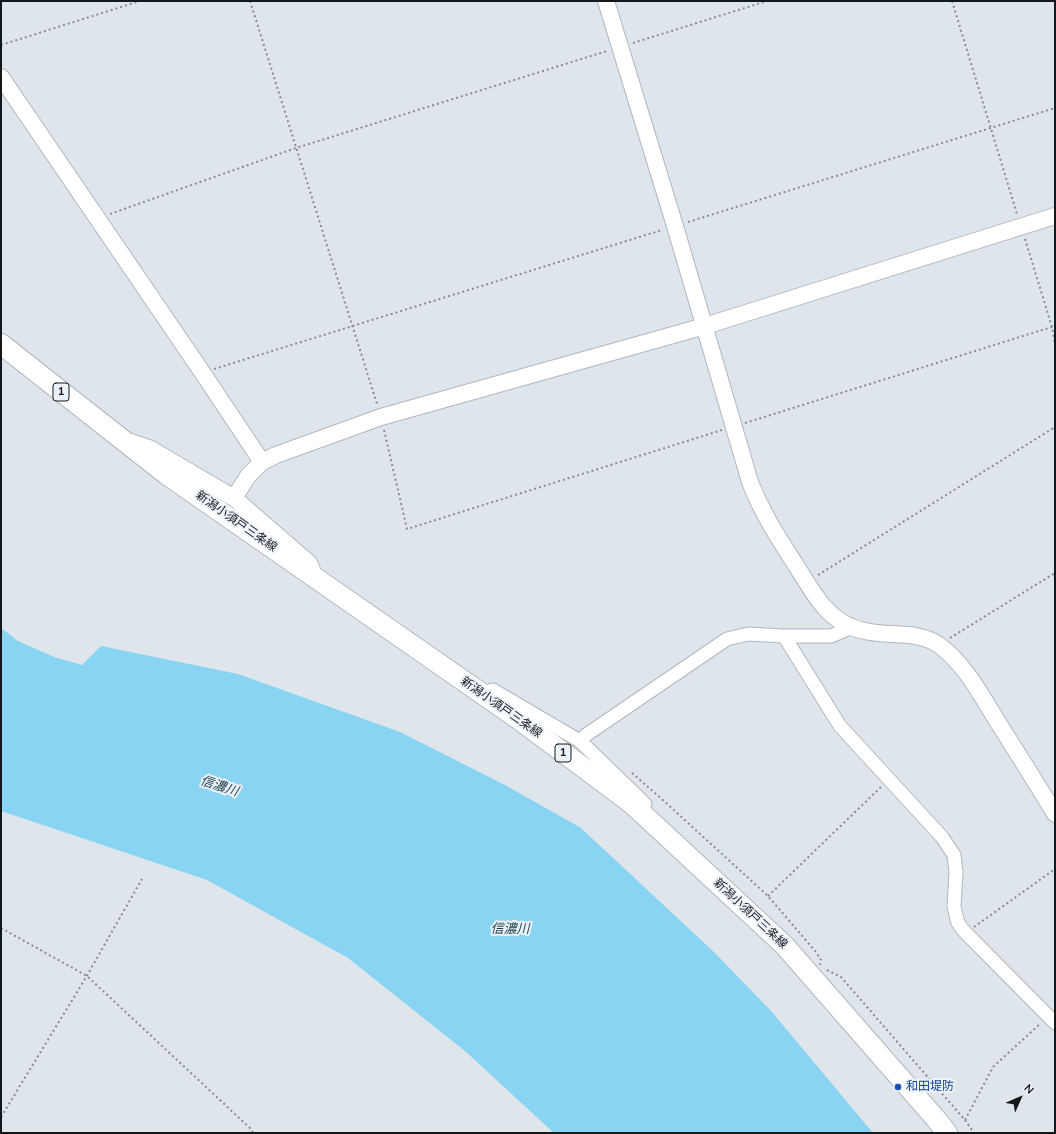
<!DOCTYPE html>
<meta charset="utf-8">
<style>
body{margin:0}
#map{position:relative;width:1056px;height:1134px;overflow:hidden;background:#dee5eb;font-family:"Nunito Sans",sans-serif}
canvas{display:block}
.frame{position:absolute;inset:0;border:2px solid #15181a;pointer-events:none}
.north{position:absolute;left:1000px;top:1078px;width:40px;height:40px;-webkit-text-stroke:3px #ebf2f8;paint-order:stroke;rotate:45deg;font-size:11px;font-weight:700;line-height:16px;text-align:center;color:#15181a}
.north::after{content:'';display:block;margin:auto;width:14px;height:18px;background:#15181a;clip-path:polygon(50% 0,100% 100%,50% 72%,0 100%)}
</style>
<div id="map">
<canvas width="1056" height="1134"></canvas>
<div class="frame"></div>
<div class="north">N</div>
</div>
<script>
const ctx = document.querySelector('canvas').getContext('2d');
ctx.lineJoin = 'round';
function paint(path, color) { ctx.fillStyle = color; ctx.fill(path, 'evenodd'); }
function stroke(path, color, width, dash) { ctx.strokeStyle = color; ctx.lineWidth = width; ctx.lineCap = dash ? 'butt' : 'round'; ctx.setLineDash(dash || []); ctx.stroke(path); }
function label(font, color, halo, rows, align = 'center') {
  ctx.font = font + ' "Nunito Sans","Noto Sans JP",sans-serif'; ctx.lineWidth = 4; ctx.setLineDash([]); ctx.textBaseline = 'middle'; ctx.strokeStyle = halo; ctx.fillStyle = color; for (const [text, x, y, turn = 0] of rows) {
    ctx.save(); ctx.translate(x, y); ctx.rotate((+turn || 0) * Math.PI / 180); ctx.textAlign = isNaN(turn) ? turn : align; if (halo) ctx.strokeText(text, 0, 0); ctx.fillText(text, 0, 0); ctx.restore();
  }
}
paint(new Path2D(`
 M 1,628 L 18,641 L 54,657 L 82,665 L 101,646 L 238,674 L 400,732 L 505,785 L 581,828 L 715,953 L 772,1012 L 873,1133 L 554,1133 L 465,1051 L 348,958 L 207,880 L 1,811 Z`), '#89d4f2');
const minor = new Path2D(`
 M 784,636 L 840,726 L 942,837 L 954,855 L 956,872 L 954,907 L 958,923 L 963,930 L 1055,1023
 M 484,692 L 493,690 L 580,741 L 645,804
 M 580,741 L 586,735 L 727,639 L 748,634 L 784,636 L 831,636 L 852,627`);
const tertiary = new Path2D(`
 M 606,1 L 675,226 L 750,482 C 762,513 779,539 797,567 C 805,580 814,595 824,607 C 835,619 849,628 865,631 C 889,637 918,630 939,645 C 966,665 982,697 999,724 C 1018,754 1037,784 1055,814
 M 1,77 L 202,372 L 262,462
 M 131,442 L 149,448 L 234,498 L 309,563 L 312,570
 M 234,498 L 248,476 L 262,462 L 276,455 L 381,417 L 705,326 L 1055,216`);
const primary = new Path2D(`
 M 1,344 L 166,474 L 517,718 L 631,803 L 784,945 L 936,1119 L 947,1133`);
stroke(minor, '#b1b8be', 15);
stroke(tertiary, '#b1b8be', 18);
stroke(primary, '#b1b8be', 22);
stroke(new Path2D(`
 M 250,1 L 377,404
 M 952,1 L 1017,214
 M 633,43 L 767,1
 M 1,45 L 140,1
 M 110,214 L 296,148 L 607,51
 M 688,222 L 1055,108
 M 1025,239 L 1052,327 L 1055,344
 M 214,369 L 662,230
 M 745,423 L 1055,326
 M 384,430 L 407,529 L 722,430
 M 818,575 L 1055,427
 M 950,638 L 1055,573
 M 632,773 L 664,801 L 768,896 L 816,952 L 821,960 L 820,965
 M 768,896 L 881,787
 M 974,927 L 1055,869
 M 1,928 L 87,976 L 251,1129 L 253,1133
 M 827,970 L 841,977 L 965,1120 L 974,1133
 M 1,1117 L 85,979 L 142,879
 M 965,1120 L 993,1067 L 1041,1023`), '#878c91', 2, [2, 3]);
stroke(minor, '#fff', 13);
stroke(tertiary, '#fff', 16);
stroke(primary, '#fff', 20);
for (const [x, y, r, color] of [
 [898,1087,4,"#1a4fb4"]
]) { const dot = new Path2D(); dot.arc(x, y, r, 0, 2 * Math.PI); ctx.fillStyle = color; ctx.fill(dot); stroke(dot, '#ebf2f8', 1.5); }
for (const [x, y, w] of [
 [61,392,16],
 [563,753,16]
]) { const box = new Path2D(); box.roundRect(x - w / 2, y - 9, w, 18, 3); ctx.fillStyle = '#ebf2f8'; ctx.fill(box); stroke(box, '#15181a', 1); }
label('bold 11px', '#15181a', null, [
 ["1",61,392],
 ["1",563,753]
]);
label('12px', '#15181a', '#ebf2f8', [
 ["新潟小須戸三条線",236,522,35],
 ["新潟小須戸三条線",501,708,35],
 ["新潟小須戸三条線",750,914,43]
]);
label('12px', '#164399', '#ebf2f8', [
 ["和田堤防",906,1087]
], 'left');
label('italic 13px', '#1a3d4a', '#ebf2f8', [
 ["信濃川",219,787,18],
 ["信濃川",510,930]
]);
</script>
